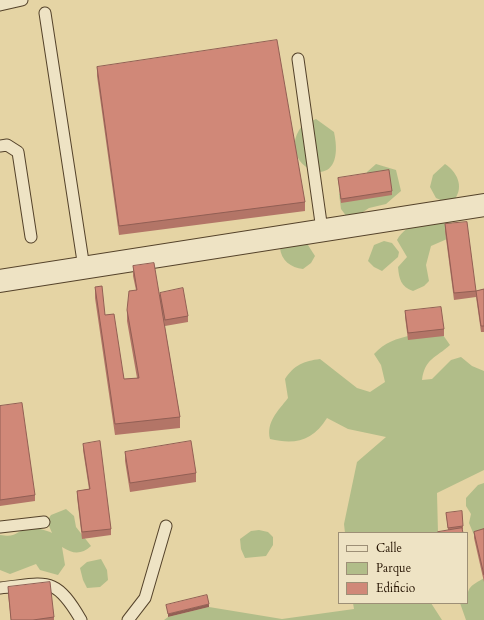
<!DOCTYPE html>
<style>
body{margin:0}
#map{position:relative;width:484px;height:620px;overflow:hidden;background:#e5d4a4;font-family:Cardo,serif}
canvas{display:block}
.legend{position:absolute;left:338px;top:532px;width:130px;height:72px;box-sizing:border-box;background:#eee3c4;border:1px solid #9d8f76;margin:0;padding:5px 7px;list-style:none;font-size:12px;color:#241201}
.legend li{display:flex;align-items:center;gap:8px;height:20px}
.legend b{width:20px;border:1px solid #9d8f76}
</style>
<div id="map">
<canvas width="484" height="620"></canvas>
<ul class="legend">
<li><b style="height:5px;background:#eee3c4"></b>Calle</li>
<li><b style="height:11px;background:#b1bd89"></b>Parque</li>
<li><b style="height:11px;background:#d08878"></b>Edificio</li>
</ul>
</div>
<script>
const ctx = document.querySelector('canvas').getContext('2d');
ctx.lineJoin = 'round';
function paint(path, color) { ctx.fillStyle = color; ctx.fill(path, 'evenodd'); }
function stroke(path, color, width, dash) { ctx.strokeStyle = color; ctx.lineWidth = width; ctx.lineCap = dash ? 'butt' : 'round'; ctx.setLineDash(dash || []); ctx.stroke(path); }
paint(new Path2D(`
 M 316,119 L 334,132 C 349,203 271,165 302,126 C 305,123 312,121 316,119 Z
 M 376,164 L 396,170 L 401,191 L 386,204 L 369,208 L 360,214 L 347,217 L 341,209 L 339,194 L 348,186 L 366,178 L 367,172 Z
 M 445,164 C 457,172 464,186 455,199 L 445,202 L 436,198 L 430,187 L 433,175 Z
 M 446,215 L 453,225 L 447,239 L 431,246 L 426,265 L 429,281 L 424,286 L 413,291 C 401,287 399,279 398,267 L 407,257 L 397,240 C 407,222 428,220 446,215 Z
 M 384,241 L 392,243 L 399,252 L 398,257 L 382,271 L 374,267 L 368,261 L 374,245 Z
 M 306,242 L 315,256 L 311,263 L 303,269 C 291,268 281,260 280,248 Z
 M 412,335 L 443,335 L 450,345 C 436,358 425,358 422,380 L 432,379 L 451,360 L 461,357 L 472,366 L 484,371 L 484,470 L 437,493 L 438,533 L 345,533 L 344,524 L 357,462 L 386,437 L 348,429 L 327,418 C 313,441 295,445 270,439 C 266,422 278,411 288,398 L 285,379 C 294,365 304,361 320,359 L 357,388 L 370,392 L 385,382 L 381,365 L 374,354 C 385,342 396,339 412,335 Z
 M 484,483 L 484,534 L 474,535 L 469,523 L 471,514 L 466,506 L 466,498 L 478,485 Z
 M 66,509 L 74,516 L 76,527 L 91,546 C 81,555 73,554 62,547 L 65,565 L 58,575 L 40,570 L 36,564 L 10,574 L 0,570 L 0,535 C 17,538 14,532 27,529 C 34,527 46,530 52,533 L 47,521 L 51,515 Z
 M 259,530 L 268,532 L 273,537 L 273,545 L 266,556 L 245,558 L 241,549 L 240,539 L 251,531 Z
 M 101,559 L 107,570 L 108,580 L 100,587 L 87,588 L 83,580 L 80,568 L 87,562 Z
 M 484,578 L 484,620 L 466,620 L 460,603 L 467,603 C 467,586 471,586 484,578 Z
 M 353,603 L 431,603 L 442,620 L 164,620 L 168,617 L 209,607 L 282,619 L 354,609 Z`), '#b1bd89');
const lane = new Path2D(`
 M 0,5 L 22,0
 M 45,13 L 84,268
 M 298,59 L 322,230
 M 0,146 L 7,145 L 18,152 L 31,237
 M 0,527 L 44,522
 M 0,588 C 47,583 55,575 81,620
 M 128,620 L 145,598 L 166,526`);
const street = new Path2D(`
 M 0,281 L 484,205`);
stroke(lane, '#54422a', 13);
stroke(street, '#54422a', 24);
stroke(lane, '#eee3c4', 11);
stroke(street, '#eee3c4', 22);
paint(new Path2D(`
 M 97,67 L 305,202 L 305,211 L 119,235 L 97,76 Z
 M 338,178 L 392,191 L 392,195 L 341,203 Z
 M 445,224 L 476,291 L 484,289 L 484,332 L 481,332 L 476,297 L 454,300 L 445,231 Z
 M 133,266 L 160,298 L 160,293 L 188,316 L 188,322 L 165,326 L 162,310 L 180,417 L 180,428 L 115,435 L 95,298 L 95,287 L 105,315 L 124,379 L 137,378 L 127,321 L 127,310 L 136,290 L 133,276 Z
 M 405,311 L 444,329 L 444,336 L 408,340 L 405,317 Z
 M 0,406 L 35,495 L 35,501 L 0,506 Z
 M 83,444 L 111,529 L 111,535 L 82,539 L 77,497 L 77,491 L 89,489 L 83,450 Z
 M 125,452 L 196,473 L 196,482 L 130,492 L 125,461 Z
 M 446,513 L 463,526 L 463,529 L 448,530 Z
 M 484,529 L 484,582 L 474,538 L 474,532 Z
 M 8,587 L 54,617 L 54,620 L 11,620 L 8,594 Z`), '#b37567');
paint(new Path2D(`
 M 209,604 L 209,607 L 168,617 L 168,614 Z`), '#925f54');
const building = new Path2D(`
 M 277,40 L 305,202 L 119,226 L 97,67 Z
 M 389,170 L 392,191 L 341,199 L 338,178 Z
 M 467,222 L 476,291 L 484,289 L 484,326 L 481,326 L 476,291 L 454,293 L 445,224 Z
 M 154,263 L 180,417 L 115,424 L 95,287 L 102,286 L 105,315 L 114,314 L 124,379 L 139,378 L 127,310 L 129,291 L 137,290 L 133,266 Z
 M 183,288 L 188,316 L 165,320 L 160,293 Z
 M 441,307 L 444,329 L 408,333 L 405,311 Z
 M 22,403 L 35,495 L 0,500 L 0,406 Z
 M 100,441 L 111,529 L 82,532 L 77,491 L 90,489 L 83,444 Z
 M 191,441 L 196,473 L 130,483 L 125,452 Z
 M 462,511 L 463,526 L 448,528 L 446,513 Z
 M 462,528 L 463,533 L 439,533 L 438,532 Z
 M 484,529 L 484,575 L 474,532 Z
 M 50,582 L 54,617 L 33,620 L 11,620 L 8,587 Z
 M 207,595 L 209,604 L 168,614 L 166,605 Z`);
paint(building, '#d08878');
stroke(building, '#925f54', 1);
</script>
